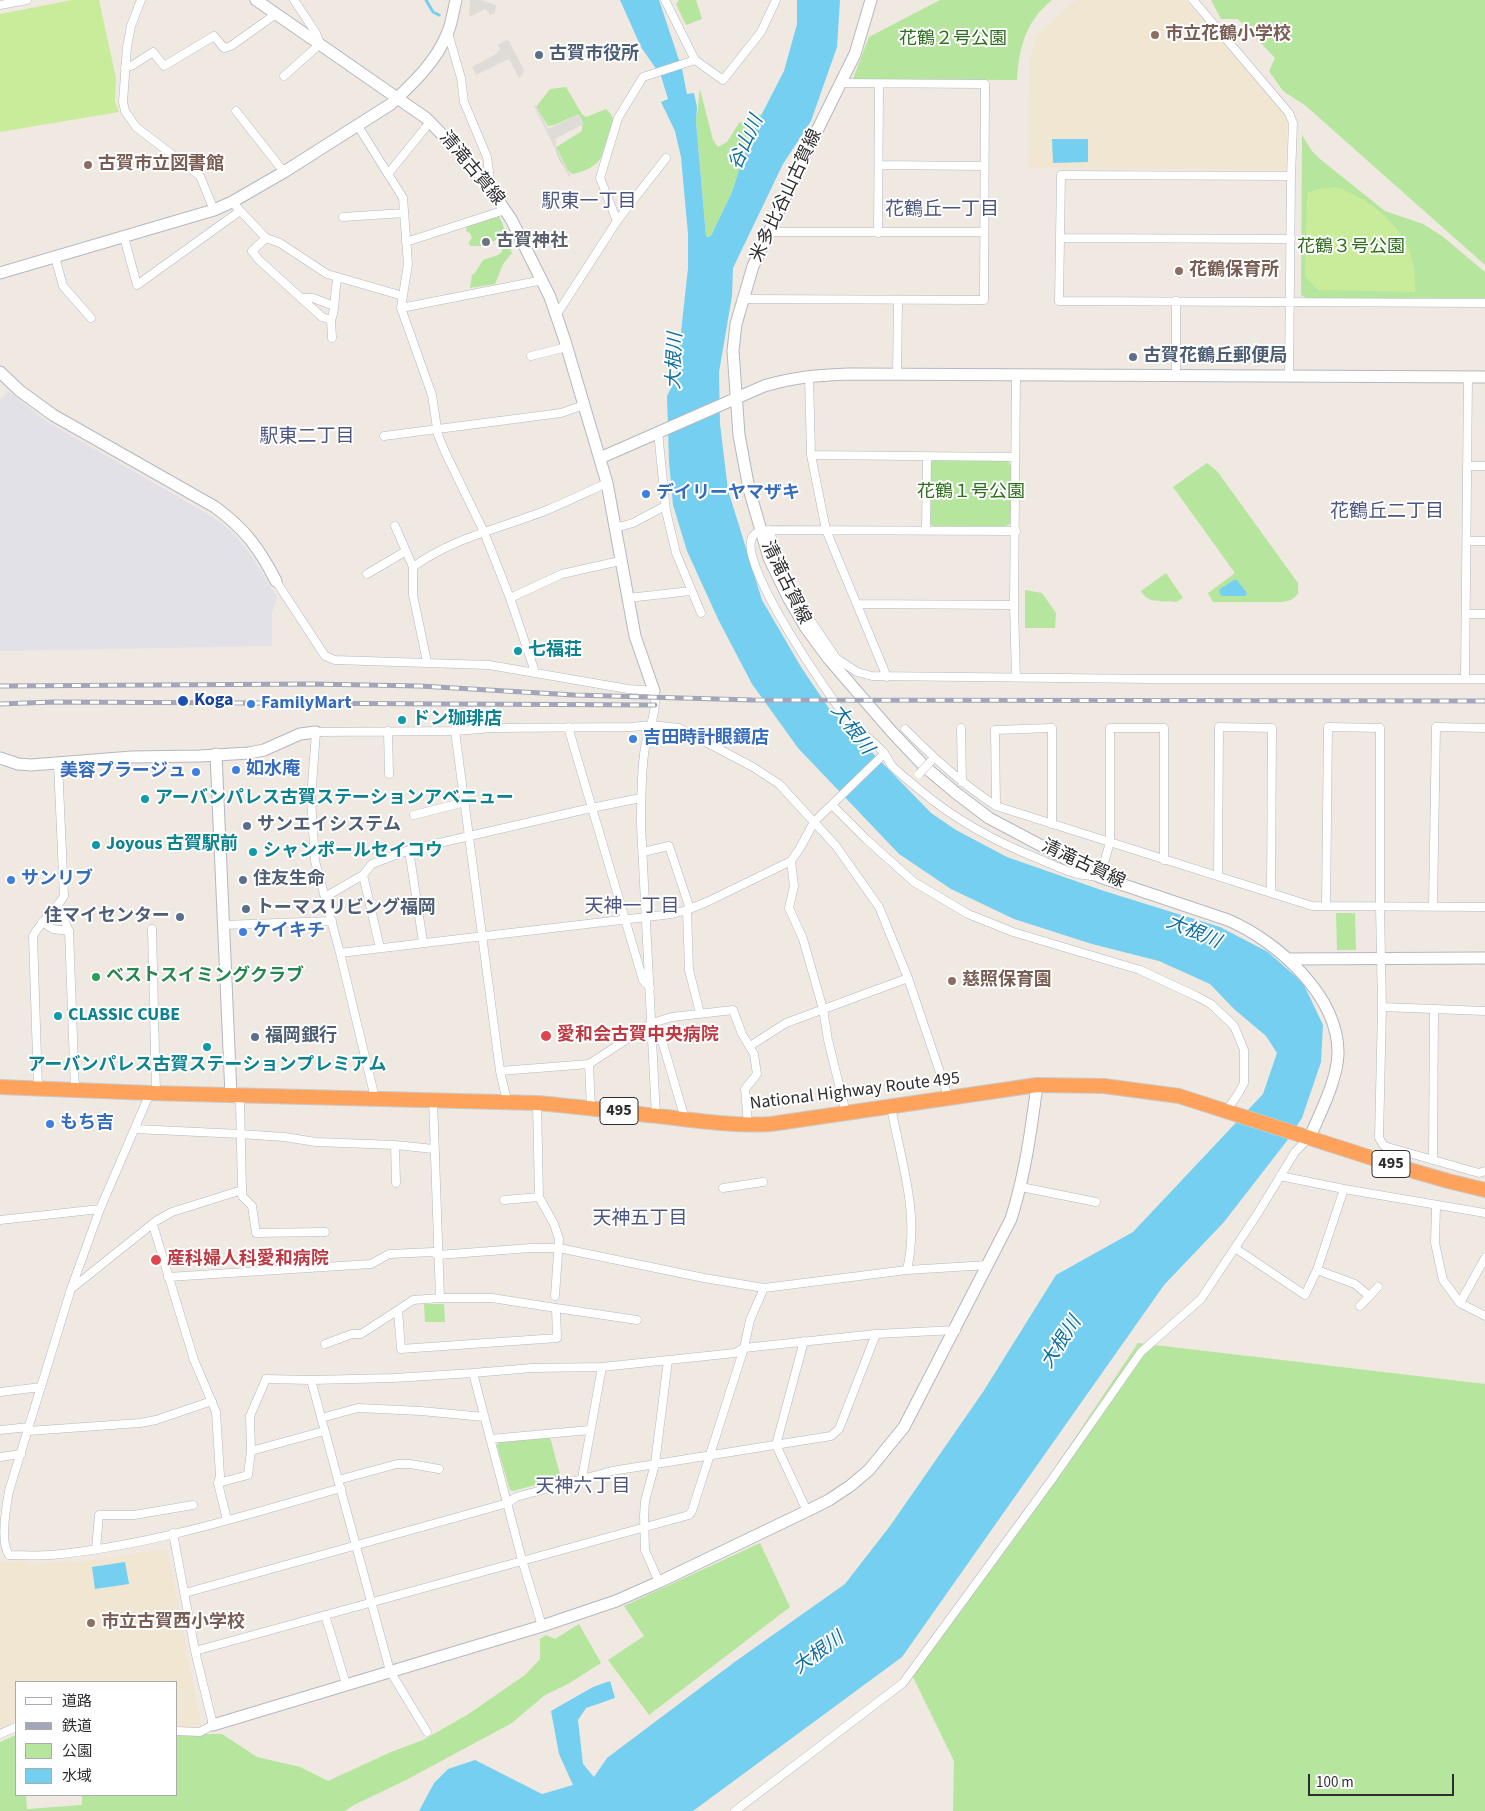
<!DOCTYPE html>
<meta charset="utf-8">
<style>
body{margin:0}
#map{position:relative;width:1485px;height:1811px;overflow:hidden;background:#efe9e1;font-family:"Source Sans 3","Noto Sans JP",sans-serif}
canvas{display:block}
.legend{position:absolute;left:15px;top:1681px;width:162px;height:115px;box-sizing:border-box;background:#fff;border:1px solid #ababab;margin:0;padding:6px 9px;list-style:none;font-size:15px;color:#2e2e2e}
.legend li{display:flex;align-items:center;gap:10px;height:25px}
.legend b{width:25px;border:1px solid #ababab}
.scale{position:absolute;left:1308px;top:1774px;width:146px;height:22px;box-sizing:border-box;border:2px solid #2e2e2e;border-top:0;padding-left:6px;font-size:15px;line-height:18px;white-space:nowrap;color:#2e2e2e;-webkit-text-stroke:4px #fff;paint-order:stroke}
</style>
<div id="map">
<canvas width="1485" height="1811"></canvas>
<ul class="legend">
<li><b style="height:6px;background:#fff"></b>道路</li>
<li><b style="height:6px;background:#a3a6b8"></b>鉄道</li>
<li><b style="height:14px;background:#b6e59e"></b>公園</li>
<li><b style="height:14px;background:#75cff0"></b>水域</li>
</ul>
<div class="scale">100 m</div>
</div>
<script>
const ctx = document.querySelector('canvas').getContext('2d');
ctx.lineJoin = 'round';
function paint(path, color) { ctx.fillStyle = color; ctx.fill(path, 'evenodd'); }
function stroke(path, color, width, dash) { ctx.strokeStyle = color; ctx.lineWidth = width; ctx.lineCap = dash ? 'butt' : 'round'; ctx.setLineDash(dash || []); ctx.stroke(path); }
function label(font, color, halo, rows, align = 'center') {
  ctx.font = font + ' "Source Sans 3","Noto Sans JP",sans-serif'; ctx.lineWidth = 4; ctx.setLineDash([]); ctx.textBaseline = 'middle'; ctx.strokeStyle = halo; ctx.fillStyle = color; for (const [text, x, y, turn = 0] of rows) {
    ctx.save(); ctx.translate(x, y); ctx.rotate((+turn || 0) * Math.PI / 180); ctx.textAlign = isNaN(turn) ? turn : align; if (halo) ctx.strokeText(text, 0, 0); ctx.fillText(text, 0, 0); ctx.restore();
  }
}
paint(new Path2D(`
 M 8,391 L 49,423 L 213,517 L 225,526 L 238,538 L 252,557 L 277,597 L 272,613 L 272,646 L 0,651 L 0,400 Z`), '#e3e1e8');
paint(new Path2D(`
 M 1076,0 L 1185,0 L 1288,118 L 1285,170 L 1028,168 L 1029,60 L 1037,35 Z
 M 164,1549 L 168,1552 L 201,1723 L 200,1727 L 197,1729 L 176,1728 L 176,1682 L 16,1682 L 16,1724 L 0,1731 L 0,1562 L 27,1561 L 28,1564 L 71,1561 L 73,1563 Z`), '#f0e6d1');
paint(new Path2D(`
 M 679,0 L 696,0 L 702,19 L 686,25 L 676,4 Z
 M 940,0 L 1052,0 C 1026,21 1019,47 1017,80 L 853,79 L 869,37 Z
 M 1211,0 L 1485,0 L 1485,265 L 1306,106 L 1283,91 L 1269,71 L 1275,58 L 1238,19 L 1221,19 Z
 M 566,87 L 582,114 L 586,117 L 606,109 C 613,115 616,122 610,129 L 601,158 C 593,168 585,171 573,174 C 563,168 558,159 555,148 L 582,131 L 582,123 L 579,115 C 568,117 559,125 548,126 L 536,107 L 550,89 Z
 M 700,89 L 713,140 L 718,147 L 727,142 L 739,123 L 764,113 L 750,137 L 732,192 L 711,236 L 708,237 L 706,236 L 696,122 Z
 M 1302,135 L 1312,151 L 1320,159 L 1385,211 L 1423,224 L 1442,236 L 1485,272 L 1485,298 L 1306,298 L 1301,295 Z
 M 498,215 C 502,222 507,230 502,237 L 483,246 L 470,246 L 469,242 L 472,238 L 470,233 L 466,231 L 467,226 Z
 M 509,244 L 512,253 L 503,264 L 495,284 L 470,288 L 472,275 L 475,273 L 483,260 L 498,255 L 502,252 L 502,246 Z
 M 934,460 L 1008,461 L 1011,466 L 1011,523 L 1006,526 L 933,526 L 930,523 L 931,463 Z
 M 1207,463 L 1217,471 L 1298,583 L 1298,594 L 1291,600 L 1282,602 L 1213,602 L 1208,593 L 1235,573 L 1173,487 Z
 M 1166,573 L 1183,598 L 1176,602 C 1164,599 1149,606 1141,591 Z
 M 1025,590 L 1042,593 L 1056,613 L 1055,628 L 1025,628 Z
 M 1336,913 L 1355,913 L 1356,950 L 1337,950 Z
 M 424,1304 L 444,1304 L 445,1322 L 425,1322 Z
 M 1138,1343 L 1485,1384 L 1485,1811 L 953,1811 L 954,1761 L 909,1669 L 971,1594 Z
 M 550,1437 L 561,1478 L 513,1491 L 510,1490 L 497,1446 L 499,1442 Z
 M 760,1543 L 790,1607 L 649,1715 L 608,1660 L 644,1636 L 624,1606 Z
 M 579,1624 L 601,1663 L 568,1684 L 545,1695 L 512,1723 L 406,1780 L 354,1805 L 345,1811 L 0,1811 L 0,1742 L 16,1735 L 16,1795 L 26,1795 L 27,1809 L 82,1805 L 82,1795 L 176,1795 L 176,1734 L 222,1734 L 257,1757 L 300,1767 L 328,1781 L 391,1752 L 423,1740 L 467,1715 L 525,1675 L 540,1659 L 540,1639 L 546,1635 L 555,1639 Z`), '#b6e59e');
paint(new Path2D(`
 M 72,0 L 99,0 L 116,78 L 115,101 L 119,112 L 0,132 L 0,14 Z
 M 1336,187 C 1373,200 1407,228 1414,268 C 1415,276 1415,284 1415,292 L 1318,290 L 1305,276 L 1307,193 L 1318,189 Z`), '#c9ec9a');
paint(new Path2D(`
 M 470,0 L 481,0 L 496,5 L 495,13 L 490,15 L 486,9 L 469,17 Z
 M 506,40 L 509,41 L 524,70 L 522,75 L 519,78 L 509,59 L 476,75 L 472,67 L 496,54 L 500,49 L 498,45 Z
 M 536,105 L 548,129 L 579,114 L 584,124 L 555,139 L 557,143 L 555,144 L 571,176 L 569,177 L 534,106 Z`), '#dfdcd8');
paint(new Path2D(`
 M 620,0 L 659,0 L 682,69 L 687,94 L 694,93 L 697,107 L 696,122 L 706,236 L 708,237 L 711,236 L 732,192 L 750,137 L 784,71 L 797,24 L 797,0 L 840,0 L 837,47 L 811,121 L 783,164 L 733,268 L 732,296 L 719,372 L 720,424 L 728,490 L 762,600 L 801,667 L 828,707 L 931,813 L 956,830 L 1007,857 L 1104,891 L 1220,927 L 1268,952 L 1303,983 L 1323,1025 L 1321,1062 L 1302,1118 L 1286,1142 L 1224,1222 L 1164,1285 L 902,1657 L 693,1811 L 419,1811 L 434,1783 L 448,1769 L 475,1760 L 542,1794 L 573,1785 L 559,1754 L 551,1711 L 593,1687 L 610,1681 L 615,1698 L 586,1708 L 578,1720 L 583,1764 L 594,1777 L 607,1758 L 736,1661 L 845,1584 L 890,1526 L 983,1392 L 1056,1275 L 1133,1232 L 1263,1094 L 1277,1053 L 1266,1036 L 1234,1009 L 1210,984 L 1159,961 L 1092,944 L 1014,919 L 951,889 L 899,854 L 798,748 L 752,684 L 718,619 L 687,551 L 673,505 L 669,461 L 667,396 L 676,378 L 688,268 L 688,234 L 681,157 L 675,131 L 661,102 L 668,99 L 661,76 L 641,47 Z
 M 1052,139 L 1088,139 L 1088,162 L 1053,163 Z
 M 1234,580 L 1237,580 L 1247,593 L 1245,596 L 1222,596 L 1219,592 L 1220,589 Z
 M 125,1562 L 129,1584 L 95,1589 L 92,1567 Z`), '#75cff0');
stroke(new Path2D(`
 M 426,0 L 433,12 L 439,15`), '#75cff0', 3);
const street = new Path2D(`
 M 141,0 L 131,26 L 127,47 L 123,102 L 125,111 L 136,127 L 200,176 L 214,210
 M 665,0 L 695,60 L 723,80 L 761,32 L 776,0
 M 1193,0 L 1283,106 L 1289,113 L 1293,123 L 1291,176 L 1289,376
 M 0,5 L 27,0
 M 448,33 L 461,78 L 464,102 L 487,157 L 491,187
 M 125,68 L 133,65 L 153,52 L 164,66 L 214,36 L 224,48 L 231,46 L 276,14
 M 284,76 L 320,44 L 316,33 L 294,0
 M 236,111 L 284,172
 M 358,126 L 403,198 L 408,264 L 401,308 L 432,395 L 438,435 L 446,454 L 484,532 L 510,598 L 535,672
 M 879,165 L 984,166
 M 388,174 L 430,122
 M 1291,176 L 1061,175 L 1059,301 L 1485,303
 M 232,202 L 266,238 L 280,243 L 327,274 L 403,296
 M 343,217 L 404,213
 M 617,221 L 600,178 L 618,118 L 643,77 L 695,60
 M 768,232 L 984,232
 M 878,233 L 879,84
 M 124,237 L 137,285 L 240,211
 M 266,238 L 252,251 L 259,260 L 322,317 L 331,320 C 337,307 333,292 338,278
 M 1060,238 L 1291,239
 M 406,242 L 505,210
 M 55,257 L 63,286 L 91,318
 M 301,298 L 313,298 L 334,306
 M 743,299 L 984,300 L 985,84 L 841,83
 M 401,308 L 543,280
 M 557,314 L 617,221 L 666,158
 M 331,320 L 332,338
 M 531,356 L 567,347
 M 897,375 L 898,300
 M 1016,375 L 1014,605 L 1016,678
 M 809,376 L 811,455 L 826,530 L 887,677
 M 1176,376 L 1176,301
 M 658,432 L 666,511 L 676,553 L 701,613
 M 384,436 L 561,413 L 584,405
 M 811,455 L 1015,457
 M 1468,466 L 1485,466
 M 395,526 L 413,567
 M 615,528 L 633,523 L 665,506
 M 769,530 L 790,584 L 805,612 L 836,658 L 857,672 L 872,676 L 1152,679 L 1485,679
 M 926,530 L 927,456
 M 1016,531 L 769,530 C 762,531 752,532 751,541 C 744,571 826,693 848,719 C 859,731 873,741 884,753 C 887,757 889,762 892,766 C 901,775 912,783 921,791 C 957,821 996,842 1039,859 C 1051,864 1065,871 1078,874 C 1085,876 1093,876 1100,877 L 1110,842 L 1110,728 L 1164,728 L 1164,860
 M 1467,541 L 1485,541
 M 367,574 L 406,551
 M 276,581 L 325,656 L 335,660 L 489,665 L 628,689 L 654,691 C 658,710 649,728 645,747 C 641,773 641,799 641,825 L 656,1116
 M 510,598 L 562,574 L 620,561
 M 628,598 L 691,591
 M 857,604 L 1014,605
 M 1466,614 L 1485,614
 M 427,662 L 413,595 L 413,567 C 452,538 502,528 547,510 C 567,502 587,492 607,483
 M 1465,679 L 1468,377
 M 568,727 L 643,980 L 650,988
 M 961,728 L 962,782
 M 905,729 C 935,759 960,782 996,806 L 1312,906 L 1485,907
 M 388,731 L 389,774
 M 455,731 L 500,1071 L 507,1101
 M 832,805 L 866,839 L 914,882 L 968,914 L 1013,932 L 1140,970 L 1196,996 L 1211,1004 L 1234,1026 L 1244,1050 L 1244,1083 L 1238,1094 L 1227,1110
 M 996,806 L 995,730 L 1052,728 L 1052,824
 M 414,815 L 465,802
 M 409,850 L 423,942
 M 643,852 L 669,846 L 690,909
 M 791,861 L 794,886 L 789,908 L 803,939 L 823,1009 L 828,1040 L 846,1113
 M 363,875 L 380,948
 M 1218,876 L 1219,727 L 1272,728 L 1271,892
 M 325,897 L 363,875 L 372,864 L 409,850 L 591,808 L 641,798
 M 58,906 L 69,931 L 75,1090
 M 1326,906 L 1328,727 L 1380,728 L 1380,906 L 1382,1007
 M 1433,906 L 1436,727 L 1485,728
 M 687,910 L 689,970 L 700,1013
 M 42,922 L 53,929 L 69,931
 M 223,925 L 332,921
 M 152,929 L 156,1093
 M 340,953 L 672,914 L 687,910 L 709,901 L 791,861 L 800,848 L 814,822 L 884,754
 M 1485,1011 L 1382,1007 L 1379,1138 L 1384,1146 L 1479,1173 L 1485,1171
 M 652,1023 L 660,1034 L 685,1119
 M 750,1046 L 786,1023 L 908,978
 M 589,1064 L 591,1108
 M 500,1071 L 589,1064 L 652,1023 L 672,1017 L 733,1010 L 742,1034 L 754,1054 L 757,1074 L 745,1089 L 748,1125
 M 38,1088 L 33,936 C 41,921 55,911 64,896 L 58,764
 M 150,1093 L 100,1209 L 71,1289 L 9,1491 C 6,1507 0,1543 9,1555 C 23,1555 37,1556 51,1555 C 150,1546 246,1515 341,1488
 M 375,1098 L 340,953 L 315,861 L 311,799 L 316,732 L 455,731 L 493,728 L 632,727 L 651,725 L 679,728 L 753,767 L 779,784 L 836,846 L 879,907 L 908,978 L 949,1099
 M 433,1099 L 440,1298
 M 537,1103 L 539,1197 L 554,1224 L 559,1239 L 555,1296
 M 891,1107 C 901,1162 920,1213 907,1270
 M 135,1129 L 240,1134 L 284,1137 L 316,1142 L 395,1145 L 434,1149
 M 395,1145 L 396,1183
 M 1433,1160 L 1434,1009
 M 1280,1176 L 1344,1189 L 1485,1213
 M 1021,1187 L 1096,1202
 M 723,1188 L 763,1182
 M 242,1190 L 242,1196 L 252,1206 L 256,1233 L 325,1232
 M 504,1200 L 539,1197
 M 1436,1206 L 1435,1243 L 1443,1280 L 1460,1303 L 1485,1258
 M 0,1220 L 100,1209
 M 153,1225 L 194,1360 L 216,1412 L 220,1476 L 218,1483 L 227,1520
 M 1235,1248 L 1305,1295 L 1317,1270 L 1344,1189
 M 1317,1270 L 1355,1284 L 1368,1295
 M 168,1277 L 371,1264 L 389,1254 L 433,1252 L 438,1255 L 531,1248 L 559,1248 L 704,1278 L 764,1288 L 907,1270 L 988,1265
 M 71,1289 L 156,1221 L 172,1212 L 242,1190 L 240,1101 L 233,1096
 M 440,1298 L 492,1298 L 556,1308 L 557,1338 L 401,1349 L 398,1310 L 413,1300 Z
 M 1460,1303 L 1485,1316
 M 1360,1306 L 1378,1287
 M 556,1308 L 637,1320
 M 876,1334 L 956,1330
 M 804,1341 L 776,1445 L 807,1511
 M 325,1344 L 352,1334 L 361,1334 L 398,1310
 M 473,1373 L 532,1368 L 602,1367
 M 0,1392 L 41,1387
 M 321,1418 L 358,1408 L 421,1411 L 484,1417
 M 0,1430 L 29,1427
 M 28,1431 L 140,1423 L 156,1420 L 212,1401
 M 490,1439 L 590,1430
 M 251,1451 L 250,1416 L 266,1379 L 311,1380
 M 0,1457 L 21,1454
 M 338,1480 L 397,1464 L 410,1464 L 439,1469
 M 218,1483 L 248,1475 L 251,1451 L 324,1431
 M 173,1533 L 195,1651 L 213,1725 L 200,1732 L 176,1731
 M 96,1549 L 99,1515 L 134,1515 L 193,1505
 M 659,1582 L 645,1550 L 644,1516 L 645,1501 L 655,1464 L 668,1360
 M 185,1593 L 508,1503 L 516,1497 L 612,1471 L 831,1436 L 839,1429 L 876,1334 L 744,1348 L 735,1353 L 602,1367 L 582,1478
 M 325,1615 L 346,1684
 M 195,1651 L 689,1515 L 692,1511 L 744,1348 L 750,1320 L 764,1288
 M 427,1732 L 390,1671 L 311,1380 L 394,1378 L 473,1373 L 522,1560 L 542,1626
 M 0,1734 L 16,1727
 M 735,1811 L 903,1683 L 1053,1478 L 1141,1352 L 1201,1299 L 1258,1213 L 1295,1152 L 1310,1137`);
const secondary = new Path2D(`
 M 256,0 L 426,118 L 466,159 L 483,178 L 511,219 L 550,297 L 565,341 L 607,483 L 635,636 L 654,691
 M 871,0 L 855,54 L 803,159 L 753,266 L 736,324 L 733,351 L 739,435 L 749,489 L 769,558 L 789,599 L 806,628 L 828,658 L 891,731 L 925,767 L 956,793 L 989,818 L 1100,877 L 1228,920 C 1277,941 1339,996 1338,1054 C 1337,1081 1320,1113 1310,1137
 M 0,273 L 214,210 L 232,202 L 284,172 L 391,104 C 412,84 436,62 447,34 C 452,24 453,11 456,0
 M 0,372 L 20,391 L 53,415 L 215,507 C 245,529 259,548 276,581
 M 600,458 L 764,386 C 794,377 819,375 850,374 L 1485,377
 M 216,754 L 231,1095
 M 0,758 L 18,764 L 31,765 L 132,757 L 200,756 L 249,753 L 264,750 L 300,734 L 316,732
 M 1288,959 L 1485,958
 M 213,1725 L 542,1626 L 616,1601 L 659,1582 L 807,1511 L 829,1500 L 850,1486 L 869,1470 L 904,1427 L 1011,1219 C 1025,1175 1031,1131 1037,1085`);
const highway = new Path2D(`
 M 0,1087 L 150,1093 L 537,1103 C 583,1107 629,1113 675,1118 C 707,1122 738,1126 771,1124 L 1037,1085 L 1104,1086 L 1179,1096 L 1403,1168 L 1448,1181 L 1485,1190`);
stroke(street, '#b4b7c1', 9);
stroke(secondary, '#b4b7c1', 13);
stroke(highway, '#c9c9c9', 16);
stroke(street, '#fff', 8);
stroke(secondary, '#fff', 11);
stroke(highway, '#ffa35c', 14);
const rail = new Path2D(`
 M 0,686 L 312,684 L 420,686 L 574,695 L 752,700 L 1485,701
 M 0,704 L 54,702 L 655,705`);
stroke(rail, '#a3a6b8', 5);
stroke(rail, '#fff', 3, [9]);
const streetBridge = new Path2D(`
 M 919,774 L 931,761`);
stroke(streetBridge, '#b4b7c1', 9, []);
stroke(streetBridge, '#fff', 8);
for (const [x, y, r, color] of [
 [1155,35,5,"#8d6e63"],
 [539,55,5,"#5c6f8a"],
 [88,165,5,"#8d6e63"],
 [486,242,5,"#6b7280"],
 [1179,271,5,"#8d6e63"],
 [1133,357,5,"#5c6f8a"],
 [646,494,5,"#3f7fe0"],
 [518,651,5,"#0f9aa8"],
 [183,701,6,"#1a4fb4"],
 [251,704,5,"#3f7fe0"],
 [402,720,5,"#0f9aa8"],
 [633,739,5,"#3f7fe0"],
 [236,770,5,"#3f7fe0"],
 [196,772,5,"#3f7fe0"],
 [145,799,5,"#0f9aa8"],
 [247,826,5,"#5c6f8a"],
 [96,845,5,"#0f9aa8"],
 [253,852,5,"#0f9aa8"],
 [11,880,5,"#3f7fe0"],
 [243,880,5,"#5c6f8a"],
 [246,909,5,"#5c6f8a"],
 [180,917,5,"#5c6f8a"],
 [243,932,5,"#3f7fe0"],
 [96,977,5,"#2e9e5b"],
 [952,981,5,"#8d6e63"],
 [58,1016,5,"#0f9aa8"],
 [546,1036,6,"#e0444e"],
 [255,1037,5,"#5c6f8a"],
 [207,1047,5,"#0f9aa8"],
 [50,1124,5,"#3f7fe0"],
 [156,1260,6,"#e0444e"],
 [91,1623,5,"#8d6e63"]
]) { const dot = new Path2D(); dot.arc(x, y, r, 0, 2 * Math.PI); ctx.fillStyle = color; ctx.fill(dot); stroke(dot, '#fff', 2); }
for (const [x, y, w] of [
 [619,1111,38],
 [1391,1164,38]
]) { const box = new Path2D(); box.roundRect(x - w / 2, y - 13.5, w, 27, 4); ctx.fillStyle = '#fff'; ctx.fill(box); stroke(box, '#2e2e2e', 1); }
label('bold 16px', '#2e2e2e', null, [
 ["495",619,1111],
 ["495",1391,1164]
]);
label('bold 18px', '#785e54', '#fff', [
 ["市立花鶴小学校",1165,35],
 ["古賀市立図書館",98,165],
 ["花鶴保育所",1189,271],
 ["慈照保育園",962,981],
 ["市立古賀西小学校",101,1623]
], 'left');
label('18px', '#2c6e1b', '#fff', [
 ["花鶴２号公園",953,40],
 ["花鶴３号公園",1351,248],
 ["花鶴１号公園",971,493]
]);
label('bold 18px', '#4e5e75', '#fff', [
 ["古賀市役所",549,55],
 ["古賀花鶴丘郵便局",1143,357],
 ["サンエイシステム",257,826],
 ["住友生命",253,880],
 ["トーマスリビング福岡",256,909],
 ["住マイセンター",170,917,"right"],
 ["福岡銀行",265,1037]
], 'left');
label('18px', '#2e2e2e', '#fff', [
 ["清滝古賀線",471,169,50],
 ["米多比谷山古賀線",787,196,-65],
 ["清滝古賀線",785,583,64],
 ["清滝古賀線",1083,865,25],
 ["National Highway Route 495",855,1092,-7]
]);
label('bold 18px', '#5b616d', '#fff', [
 ["古賀神社",496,242]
], 'left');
label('bold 18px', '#366cbe', '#fff', [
 ["デイリーヤマザキ",656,494],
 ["FamilyMart",261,704],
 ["吉田時計眼鏡店",643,739],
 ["如水庵",246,770],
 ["美容プラージュ",186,772,"right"],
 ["サンリブ",21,880],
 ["ケイキチ",253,932],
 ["もち吉",60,1124]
], 'left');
label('bold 18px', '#0d838f', '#fff', [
 ["七福荘",528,651],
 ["ドン珈琲店",412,720],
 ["アーバンパレス古賀ステーションアベニュー",155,799],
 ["Joyous 古賀駅前",106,845],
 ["シャンポールセイコウ",263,852],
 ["CLASSIC CUBE",68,1016],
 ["アーバンパレス古賀ステーションプレミアム",207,1066,"center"]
], 'left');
label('bold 18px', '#164399', '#fff', [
 ["Koga",194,701]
], 'left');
label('bold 18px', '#27864d', '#fff', [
 ["ベストスイミングクラブ",106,977]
], 'left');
label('bold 18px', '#be3a42', '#fff', [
 ["愛和会古賀中央病院",557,1036],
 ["産科婦人科愛和病院",167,1260]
], 'left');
label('italic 19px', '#0d6fa3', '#fff', [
 ["谷山川",747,143,-66],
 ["大根川",676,361,-88],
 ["大根川",851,730,53],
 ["大根川",1193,933,23],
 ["大根川",1062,1343,-57],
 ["大根川",819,1654,-36]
]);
label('19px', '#4d5680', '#fff', [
 ["駅東一丁目",589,203],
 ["花鶴丘一丁目",942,211],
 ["駅東二丁目",307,438],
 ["花鶴丘二丁目",1387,513],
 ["天神一丁目",632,908],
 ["天神五丁目",640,1220],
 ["天神六丁目",583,1488]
]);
</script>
